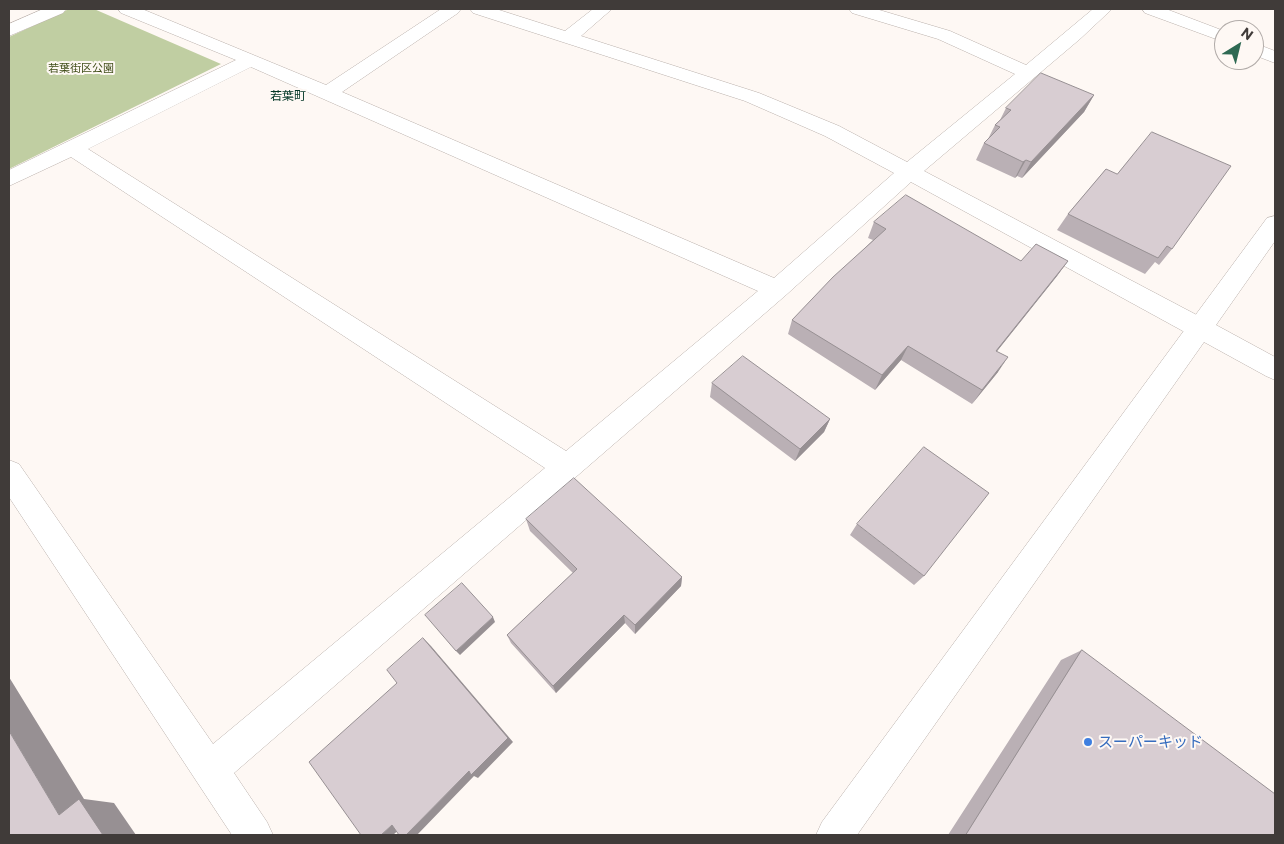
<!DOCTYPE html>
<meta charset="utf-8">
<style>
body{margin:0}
#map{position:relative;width:1284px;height:844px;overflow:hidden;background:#fef8f4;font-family:Commissioner,sans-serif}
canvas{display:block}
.frame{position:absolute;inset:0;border:10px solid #403b39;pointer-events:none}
.north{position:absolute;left:1214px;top:20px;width:50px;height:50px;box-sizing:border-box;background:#fef8f4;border:1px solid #b2aca9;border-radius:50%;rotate:36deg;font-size:14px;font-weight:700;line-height:20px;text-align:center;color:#403b39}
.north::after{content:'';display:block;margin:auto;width:18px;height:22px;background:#2e6953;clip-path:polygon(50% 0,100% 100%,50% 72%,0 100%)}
</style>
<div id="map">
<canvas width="1284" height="844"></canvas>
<div class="frame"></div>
<div class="north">N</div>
</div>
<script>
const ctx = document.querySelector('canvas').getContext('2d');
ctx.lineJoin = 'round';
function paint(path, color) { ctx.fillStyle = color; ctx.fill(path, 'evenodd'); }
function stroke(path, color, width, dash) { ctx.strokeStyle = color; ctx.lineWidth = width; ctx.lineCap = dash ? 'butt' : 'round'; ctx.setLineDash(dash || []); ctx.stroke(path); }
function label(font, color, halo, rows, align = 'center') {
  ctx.font = font + ' Commissioner,"Noto Sans JP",sans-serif'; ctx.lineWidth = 4; ctx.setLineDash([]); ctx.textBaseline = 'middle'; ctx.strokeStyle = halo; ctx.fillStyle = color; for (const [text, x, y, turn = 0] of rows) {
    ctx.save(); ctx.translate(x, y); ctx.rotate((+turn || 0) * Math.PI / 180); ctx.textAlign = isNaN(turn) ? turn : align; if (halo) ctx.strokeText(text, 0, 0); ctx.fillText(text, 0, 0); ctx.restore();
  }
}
paint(new Path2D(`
 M 69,9 L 94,9 L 221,64 L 9,169 L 9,37 Z`), '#c0cea2');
const minor = new Path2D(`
 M 43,9 L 66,9 L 63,13 L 9,36 L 9,24 Z
 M 118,9 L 142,9 L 326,85 L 441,9 L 461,9 L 458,13 L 342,92 L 774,278 L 894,173 L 825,136 L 745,101 L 473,13 L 470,9 L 496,9 L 565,31 L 593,9 L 612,9 L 581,36 L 759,93 L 839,126 L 907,162 L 1015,74 L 938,39 L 852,13 L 849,9 L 876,9 L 950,31 L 1026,65 L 1093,9 L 1112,9 L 1080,39 L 924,171 L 1210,322 L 1214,329 L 1210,336 L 1201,339 L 1192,336 L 911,182 L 786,295 L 234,773 L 267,822 L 273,835 L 232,835 L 9,497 L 9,460 L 19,464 L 213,744 L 545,468 L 71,157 L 9,186 L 9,170 L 236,60 L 121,13 ZM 251,67 L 758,291 L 566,451 L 88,149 Z
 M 1142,9 L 1166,9 L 1224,31 L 1224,42 L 1145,13 Z
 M 1254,43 L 1275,51 L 1275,63 L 1254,55 Z`);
const tertiary = new Path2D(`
 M 1275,216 L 1275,241 L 1216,325 L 1275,357 L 1275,380 L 1266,376 L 1204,342 L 857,835 L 816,835 L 822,822 L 1267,218 Z`);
stroke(minor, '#bab0ab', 1);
stroke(tertiary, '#bab0ab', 1);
paint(minor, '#fff');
paint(tertiary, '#fff');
paint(new Path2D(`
 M 1094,95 L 1084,112 L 1022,178 L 1017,176 L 1015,178 L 976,160 L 984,143 L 988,139 L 995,125 L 1000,120 L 1006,108 Z
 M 1106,169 L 1172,249 L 1159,265 L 1155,262 L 1145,274 L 1057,230 L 1068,214 Z
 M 874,222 L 1021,261 L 1068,261 L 1057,276 L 997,351 L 998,372 L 972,404 L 901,360 L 875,390 L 788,334 L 792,320 L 873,240 L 868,238 Z
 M 712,383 L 830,419 L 824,432 L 795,461 L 710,397 Z
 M 526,519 L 682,577 L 681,586 L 635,634 L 625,623 L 556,693 L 511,643 L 507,635 L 573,573 L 530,531 Z
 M 857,524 L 924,576 L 914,585 L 850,535 Z
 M 1082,650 L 1275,835 L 948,835 L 1061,660 Z`), '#bab0b5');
paint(new Path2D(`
 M 1094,95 L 1084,112 L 1022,178 L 1031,162 Z
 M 1026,160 L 1017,176 L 1015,178 L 1023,162 Z
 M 1068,261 L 1057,276 L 986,365 L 996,351 Z
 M 908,346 L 901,360 L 875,390 L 882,375 Z
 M 1008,357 L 998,372 L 972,404 L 982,390 Z
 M 830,419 L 824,432 L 795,461 L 800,449 Z
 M 682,577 L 681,586 L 635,634 L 635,625 Z
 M 624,615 L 625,623 L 556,693 L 553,686 Z
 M 493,617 L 495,622 L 460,655 L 456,651 Z
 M 423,638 L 431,646 L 513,742 L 478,778 L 474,776 L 417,835 L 406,835 L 469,771 Z
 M 9,677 L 84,799 L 114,803 L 136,835 L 103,835 L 59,815 L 9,731 Z
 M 392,825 L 402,827 L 393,835 L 381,835 Z`), '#979093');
const building = new Path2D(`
 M 1041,73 L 1094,95 L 1031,162 L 1026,160 L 1023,162 L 984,143 L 1000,127 L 995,125 L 1011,110 L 1006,108 Z
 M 1152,132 L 1231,166 L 1172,249 L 1167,246 L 1158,258 L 1068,214 L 1106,169 L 1117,174 Z
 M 906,195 L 1021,261 L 1036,244 L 1068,261 L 996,351 L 1008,357 L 982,390 L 908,346 L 882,375 L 792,320 L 833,277 L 886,229 L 874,222 Z
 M 743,356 L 830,419 L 800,449 L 712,383 Z
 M 924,447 L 989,493 L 924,576 L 857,524 Z
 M 574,478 L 682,577 L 635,625 L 624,615 L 553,686 L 507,635 L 577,569 L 526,519 Z
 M 462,583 L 493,617 L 456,651 L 425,615 Z
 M 423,638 L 508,738 L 471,775 L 469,771 L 406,835 L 399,835 L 392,825 L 381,835 L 361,835 L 309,762 L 397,683 L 387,670 Z
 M 1082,650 L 1275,794 L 1275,835 L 966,835 Z
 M 9,731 L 59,815 L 79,799 L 103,835 L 9,835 Z`);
paint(building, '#d8cdd2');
stroke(building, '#979093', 1);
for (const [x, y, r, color] of [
 [1088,742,5,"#3f7fe0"]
]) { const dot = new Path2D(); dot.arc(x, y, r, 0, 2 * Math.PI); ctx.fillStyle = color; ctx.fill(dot); stroke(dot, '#fef8f4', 2); }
label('11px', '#414e1a', '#fef8f4', [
 ["若葉街区公園",81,68]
]);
label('12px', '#003525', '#fef8f4', [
 ["若葉町",288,96]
]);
label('15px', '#366cbe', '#fef8f4', [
 ["スーパーキッド",1098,742]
], 'left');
</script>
